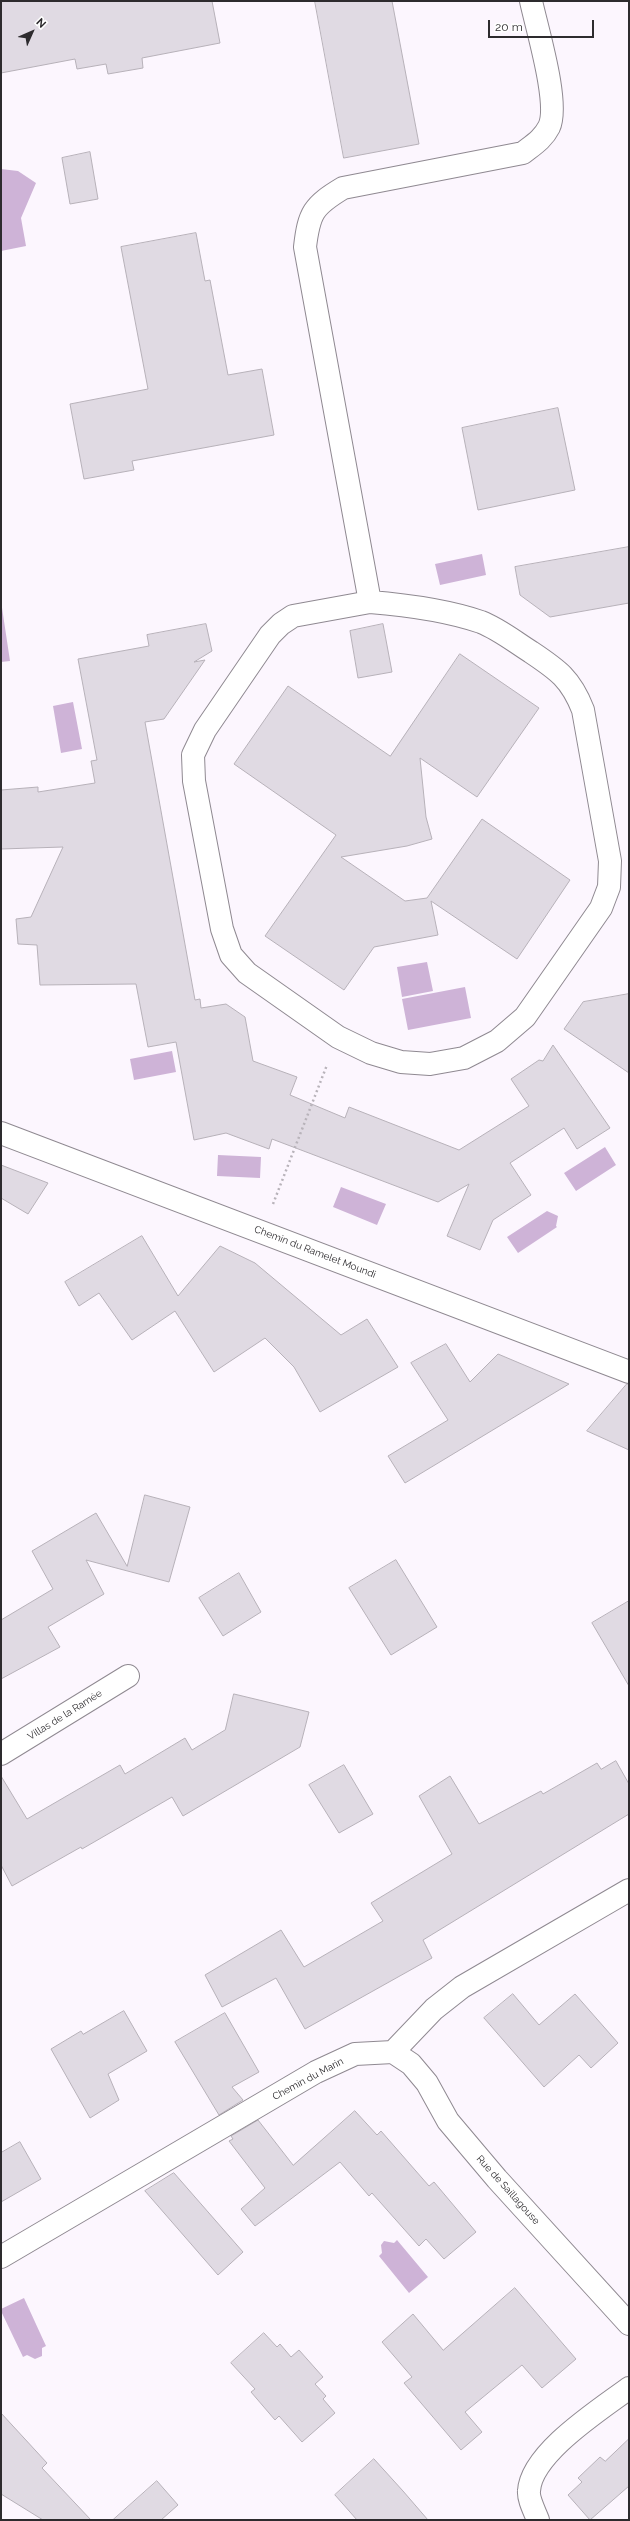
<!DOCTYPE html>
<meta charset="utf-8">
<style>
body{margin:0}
#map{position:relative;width:630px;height:2521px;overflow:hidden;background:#fcf6fe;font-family:Raleway,sans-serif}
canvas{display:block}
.frame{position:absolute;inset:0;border:2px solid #2d2b2e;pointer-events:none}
.north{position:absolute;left:12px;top:12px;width:40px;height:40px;-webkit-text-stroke:3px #fff;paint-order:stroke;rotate:45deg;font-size:11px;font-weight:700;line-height:16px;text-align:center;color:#2d2b2e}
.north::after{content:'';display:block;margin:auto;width:14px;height:18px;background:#2d2b2e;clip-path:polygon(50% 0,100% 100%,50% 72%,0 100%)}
.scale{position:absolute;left:488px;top:20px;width:106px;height:18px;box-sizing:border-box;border:2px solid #2d2b2e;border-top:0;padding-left:5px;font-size:12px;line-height:14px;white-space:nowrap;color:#2d2b2e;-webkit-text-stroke:3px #fff;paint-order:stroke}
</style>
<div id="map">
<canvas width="630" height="2521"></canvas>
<div class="frame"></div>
<div class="north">N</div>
<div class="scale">20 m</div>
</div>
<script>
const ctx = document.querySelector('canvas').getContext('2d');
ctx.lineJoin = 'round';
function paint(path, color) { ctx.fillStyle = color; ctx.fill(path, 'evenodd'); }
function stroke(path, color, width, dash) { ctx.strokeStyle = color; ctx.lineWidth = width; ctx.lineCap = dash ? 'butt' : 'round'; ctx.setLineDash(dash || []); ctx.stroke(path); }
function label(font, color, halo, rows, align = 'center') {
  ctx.font = font + ' Raleway,sans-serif'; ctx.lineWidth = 4; ctx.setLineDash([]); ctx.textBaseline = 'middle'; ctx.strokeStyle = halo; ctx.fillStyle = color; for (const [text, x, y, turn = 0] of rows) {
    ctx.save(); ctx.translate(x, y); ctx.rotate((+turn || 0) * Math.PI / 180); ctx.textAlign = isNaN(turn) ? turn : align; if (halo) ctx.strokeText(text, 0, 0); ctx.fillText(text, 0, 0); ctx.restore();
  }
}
paint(new Path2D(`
 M 1,169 L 18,171 L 36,183 L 21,218 L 26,246 L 1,251 Z
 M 482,554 L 486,575 L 440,585 L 435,564 Z
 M 1,601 L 10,661 L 1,662 Z
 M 73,702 L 82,749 L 61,753 L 53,706 Z
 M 427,962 L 433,991 L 402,997 L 397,967 Z
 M 465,987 L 471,1018 L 408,1030 L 402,999 Z
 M 172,1051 L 176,1072 L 134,1080 L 130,1059 Z
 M 605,1147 L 616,1165 L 576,1191 L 564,1173 Z
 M 218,1155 L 261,1157 L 260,1178 L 217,1176 Z
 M 341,1187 L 386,1204 L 377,1225 L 333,1207 Z
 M 547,1211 L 558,1216 L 556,1226 L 557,1227 L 518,1253 L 507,1237 Z
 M 397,2240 L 428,2277 L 409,2293 L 379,2256 L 382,2253 L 381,2245 L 384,2241 L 394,2243 Z
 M 24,2298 L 46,2346 L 42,2348 L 42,2356 L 35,2359 L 27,2355 L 23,2357 L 1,2311 L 1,2309 Z`), '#ceb3d7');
const building = new Path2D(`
 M 1,1 L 212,1 L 220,43 L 142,58 L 143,68 L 108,74 L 106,64 L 77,69 L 75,59 L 1,73 Z
 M 315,1 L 392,1 L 419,144 L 344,158 Z
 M 90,152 L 98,199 L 70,204 L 62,158 Z
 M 196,233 L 205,281 L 210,280 L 228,375 L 262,369 L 274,435 L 132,461 L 134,470 L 84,479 L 70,404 L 148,389 L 121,247 Z
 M 558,408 L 575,490 L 478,510 L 462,428 Z
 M 629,547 L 629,603 L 550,617 L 520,595 L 515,567 Z
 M 206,624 L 212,651 L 194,662 L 205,660 L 164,719 L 145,722 L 195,1000 L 200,999 L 201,1008 L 226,1004 L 245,1017 L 253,1061 L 297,1077 L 290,1095 L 345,1118 L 349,1107 L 459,1150 L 529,1106 L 511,1079 L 539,1060 L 543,1061 L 553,1045 L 610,1128 L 577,1149 L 564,1128 L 510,1163 L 531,1195 L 493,1220 L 480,1250 L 447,1236 L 469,1184 L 438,1202 L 272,1139 L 269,1149 L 226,1133 L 194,1140 L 176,1042 L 148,1047 L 136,984 L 40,985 L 37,945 L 18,944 L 16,919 L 31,917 L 63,847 L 1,849 L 1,790 L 38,787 L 38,792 L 95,783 L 91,761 L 97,760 L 78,659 L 149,646 L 147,635 Z
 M 383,624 L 392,672 L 358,678 L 350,631 Z
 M 460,654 L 539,708 L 477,797 L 420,758 L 426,817 L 432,839 L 407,846 L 341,857 L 405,901 L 427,898 L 482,819 L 570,880 L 517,959 L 431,901 L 438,935 L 374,947 L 344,990 L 265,936 L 336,835 L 234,764 L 288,686 L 390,756 Z
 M 629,994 L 629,1073 L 564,1029 L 583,1002 Z
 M 1,1165 L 48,1183 L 28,1214 L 1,1198 Z
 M 142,1236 L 178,1296 L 220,1246 L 255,1263 L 341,1335 L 367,1319 L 398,1367 L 320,1412 L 294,1367 L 265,1338 L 214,1372 L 175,1311 L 132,1340 L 99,1293 L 79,1306 L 65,1282 Z
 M 446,1344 L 470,1382 L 498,1354 L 569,1384 L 405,1483 L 388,1456 L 448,1420 L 411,1363 Z
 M 627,1384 L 629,1384 L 629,1450 L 587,1431 Z
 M 145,1495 L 190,1507 L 169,1582 L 86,1560 L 104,1594 L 48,1627 L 60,1647 L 1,1679 L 1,1620 L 53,1589 L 32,1551 L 96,1513 L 127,1566 Z
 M 396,1560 L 437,1627 L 391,1655 L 349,1588 Z
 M 239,1573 L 261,1612 L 223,1636 L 199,1598 Z
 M 629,1601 L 629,1686 L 592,1623 Z
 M 234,1694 L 309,1712 L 300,1747 L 183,1816 L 172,1797 L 82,1849 L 81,1847 L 12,1886 L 1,1865 L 1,1776 L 27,1819 L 120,1765 L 125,1774 L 185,1738 L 192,1750 L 225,1730 Z
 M 616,1761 L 629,1784 L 629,1814 L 423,1940 L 432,1958 L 305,2029 L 276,1978 L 222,2007 L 205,1975 L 281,1930 L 304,1967 L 383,1921 L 371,1903 L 452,1854 L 419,1796 L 450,1776 L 479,1824 L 541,1791 L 543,1794 L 597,1763 L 601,1769 Z
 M 344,1765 L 373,1814 L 339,1833 L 309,1785 Z
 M 513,1994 L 539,2025 L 575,1994 L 618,2043 L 591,2068 L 579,2055 L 544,2087 L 484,2018 Z
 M 124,2011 L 147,2051 L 108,2074 L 119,2100 L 90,2118 L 51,2049 L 81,2031 L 83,2034 Z
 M 225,2013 L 259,2072 L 232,2087 L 243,2100 L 219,2115 L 175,2042 Z
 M 355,2111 L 377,2135 L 381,2131 L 429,2186 L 434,2182 L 476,2232 L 444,2259 L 426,2239 L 419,2246 L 372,2193 L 369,2196 L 340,2162 L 255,2226 L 241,2209 L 265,2188 L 229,2141 L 233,2139 L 231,2136 L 258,2120 L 293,2165 Z
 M 20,2142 L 41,2179 L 1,2202 L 1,2153 Z
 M 174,2173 L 243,2252 L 218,2275 L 145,2191 Z
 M 515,2288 L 576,2359 L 542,2388 L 522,2365 L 465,2412 L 482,2432 L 461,2450 L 404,2383 L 412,2377 L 382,2342 L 413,2314 L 443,2350 Z
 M 264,2333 L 277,2347 L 280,2344 L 291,2357 L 299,2350 L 323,2377 L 315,2384 L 326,2396 L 323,2399 L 335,2413 L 302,2442 L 279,2416 L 275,2420 L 251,2392 L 255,2389 L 231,2363 Z
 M 1,2413 L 47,2463 L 42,2468 L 91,2520 L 43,2520 L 1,2494 Z
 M 629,2439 L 629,2486 L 590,2520 L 568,2495 L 582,2482 L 578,2478 L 600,2457 L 605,2461 Z
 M 374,2459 L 403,2491 L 428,2520 L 357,2520 L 335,2495 Z
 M 157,2481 L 178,2505 L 161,2520 L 113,2520 Z`);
paint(building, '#e0dae3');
stroke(building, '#b7b1b9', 1);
const minor = new Path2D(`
 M 370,602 C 407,605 446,610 481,622 C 499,629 515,642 531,652 C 558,670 571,679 583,710 L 610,861 L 609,887 L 601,908 L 525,1017 L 497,1041 L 464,1058 L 430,1064 L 401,1062 L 371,1053 L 338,1037 L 247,973 L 231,955 L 222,929 L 194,781 L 193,755 L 205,730 L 270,635 L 281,624 L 293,616 Z
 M 370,602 L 305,247 C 309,213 313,206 343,188 L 523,153 C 533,145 543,139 549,127 C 560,104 537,29 531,1
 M 1,1754 L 128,1676
 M 393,2052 L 411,2064 L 427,2083 L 448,2121 L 497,2179 L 629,2324
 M 1,2257 L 316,2072 L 355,2054 L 393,2052 L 434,2009 L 462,1987 L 629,1890
 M 538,2520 C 535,2512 528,2499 529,2491 C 531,2453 601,2409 629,2388`);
const major = new Path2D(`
 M 1,1133 L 629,1372`);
stroke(minor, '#8f8991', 24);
stroke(major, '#8f8991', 24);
stroke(new Path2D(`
 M 273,1204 L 327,1065`), '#b8b3ba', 2.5, [2, 3]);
stroke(minor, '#fff', 22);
stroke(major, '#fff', 22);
label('10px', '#2d2b2e', '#fff', [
 ["Chemin du Ramelet Moundi",315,1252,21],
 ["Villas de la Ramée",65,1715,-32],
 ["Chemin du Marin",308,2079,-28],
 ["Rue de Saillagouse",508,2190,48]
]);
</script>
